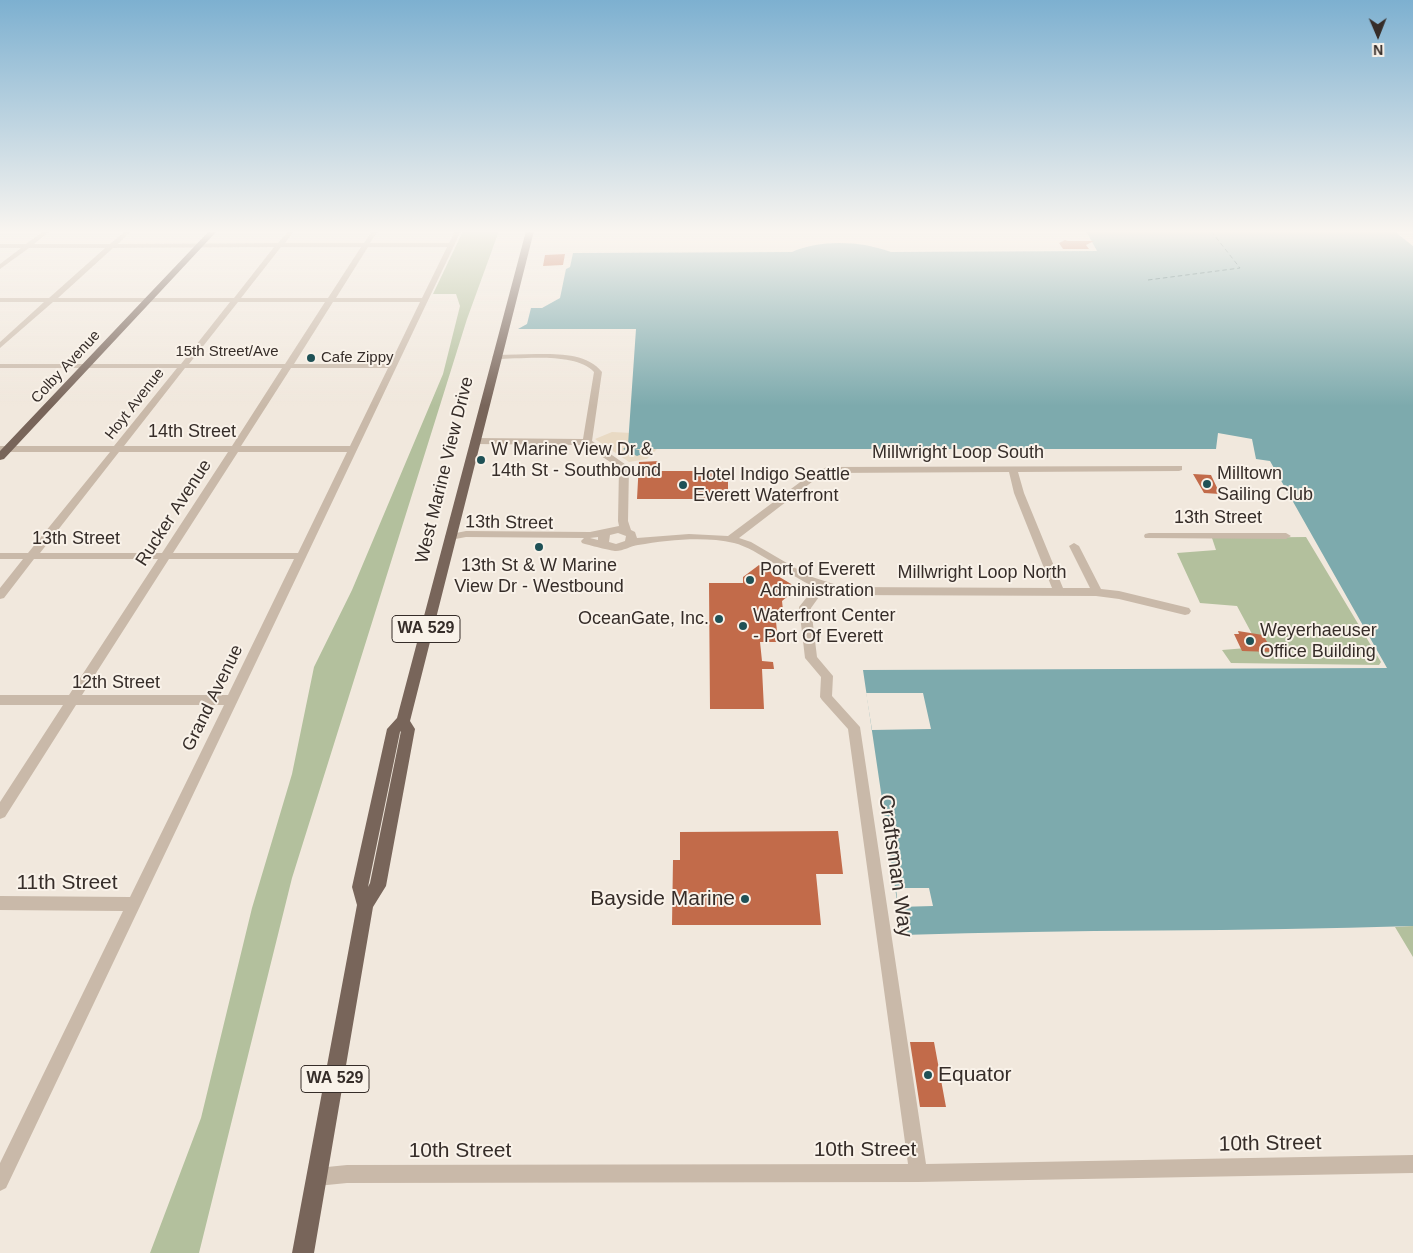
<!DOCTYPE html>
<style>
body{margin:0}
#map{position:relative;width:1413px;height:1253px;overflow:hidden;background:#f1e8dd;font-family:Arial,sans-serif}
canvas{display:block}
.north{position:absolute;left:1353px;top:10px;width:50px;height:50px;-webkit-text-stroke:4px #f9f2e9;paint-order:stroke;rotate:179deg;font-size:14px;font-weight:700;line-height:20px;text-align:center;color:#362d29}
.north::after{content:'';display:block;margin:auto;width:18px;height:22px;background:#362d29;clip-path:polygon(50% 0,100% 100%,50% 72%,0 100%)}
</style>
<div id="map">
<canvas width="1413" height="1253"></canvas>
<div class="north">N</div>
</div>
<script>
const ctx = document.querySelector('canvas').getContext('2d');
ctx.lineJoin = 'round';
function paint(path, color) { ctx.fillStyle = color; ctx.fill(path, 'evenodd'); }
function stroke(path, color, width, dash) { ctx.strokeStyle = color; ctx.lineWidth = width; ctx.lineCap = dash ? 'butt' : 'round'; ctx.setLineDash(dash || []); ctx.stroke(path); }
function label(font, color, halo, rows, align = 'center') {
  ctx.font = font + ' Arial,sans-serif'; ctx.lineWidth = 4; ctx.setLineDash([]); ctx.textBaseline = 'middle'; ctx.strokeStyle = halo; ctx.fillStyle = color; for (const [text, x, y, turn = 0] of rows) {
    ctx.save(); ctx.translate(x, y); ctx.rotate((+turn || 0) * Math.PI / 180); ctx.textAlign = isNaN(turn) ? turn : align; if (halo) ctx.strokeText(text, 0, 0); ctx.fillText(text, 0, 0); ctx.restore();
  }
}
paint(new Path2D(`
 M 463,231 L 499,231 L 467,319 L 292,878 L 199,1253 L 150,1253 L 201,1118 L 252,908 L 292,774 L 314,667 L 352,590 L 443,374 L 460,306 L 456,294 L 433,294 Z
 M 1306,537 L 1381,662 L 1379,665 L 1231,663 L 1222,650 L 1259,647 L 1237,606 L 1200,603 L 1177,553 L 1216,550 L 1212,538 Z
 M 1413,926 L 1413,957 L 1395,927 Z`), '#b3c09d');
paint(new Path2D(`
 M 612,432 L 632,433 L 657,447 L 657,449 L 647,459 L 629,462 L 595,439 Z`), '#e9dac4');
paint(new Path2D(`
 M 1086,231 L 1394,231 L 1413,246 L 1413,926 C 1243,932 1073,929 902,935 L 863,670 L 1387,668 L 1270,461 L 1256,459 L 1252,439 L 1218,433 L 1216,449 L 635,449 L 642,451 L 642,454 L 637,456 L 623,449 L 628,445 L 636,329 L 518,329 L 527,324 L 531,308 L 542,308 L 560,298 L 566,269 L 570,267 L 573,253 L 792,252 C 820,239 862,241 891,252 L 1097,251 Z`), '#7daaad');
paint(new Path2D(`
 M 866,693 L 923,693 L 931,729 L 872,730 Z
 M 896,888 L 929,888 L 933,906 L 898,907 Z`), '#f1e8dd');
stroke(new Path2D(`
 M 1148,280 L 1240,268 L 1211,231`), '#1f5156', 1, [4.5, 3]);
paint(new Path2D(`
 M 1065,240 L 1068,241 L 1094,241 L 1086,245 L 1089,249 L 1063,249 L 1059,243 Z
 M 565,254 L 563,265 L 543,266 L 545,255 Z
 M 659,461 L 659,471 L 728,471 L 728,499 L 637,499 L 639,462 Z
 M 1193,474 L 1211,475 L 1220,494 L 1204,493 Z
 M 759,565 L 798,588 L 782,601 L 783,610 L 775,611 L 778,642 L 760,642 L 762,661 L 773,662 L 774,669 L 762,669 L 764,709 L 710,709 L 709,583 L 743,583 L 743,577 Z
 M 1238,631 L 1263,635 L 1273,652 L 1242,651 L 1234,634 L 1239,634 Z
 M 838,831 L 843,874 L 816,874 L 821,925 L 672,925 L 673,860 L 680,860 L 680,832 Z
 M 910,1042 L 934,1042 L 946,1107 L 920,1107 Z`), '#c26b4a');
paint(new Path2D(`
 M 44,231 L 50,231 L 34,244 L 110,244 L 125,231 L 131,231 L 118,244 L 278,243 L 288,231 L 294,231 L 285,243 L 364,243 L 372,231 L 378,231 L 370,243 L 449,243 L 455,231 L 461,231 L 6,1188 L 0,1191 L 0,1163 L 123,911 L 0,910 L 0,896 L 130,897 L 224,705 L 76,705 L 5,817 L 0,819 L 0,802 L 63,705 L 0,705 L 0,695 L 69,695 L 158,559 L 34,559 L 4,598 L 0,599 L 0,588 L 23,559 L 0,559 L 0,553 L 28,553 L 110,452 L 0,452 L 0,446 L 114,446 L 177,368 L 0,368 L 0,364 L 181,364 L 230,302 L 53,302 L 0,348 L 0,342 L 44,302 L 0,302 L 0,298 L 49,298 L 105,248 L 29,248 L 0,269 L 0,264 L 21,248 L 0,248 L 0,244 L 26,244 ZM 274,247 L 234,298 L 58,298 L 113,248 ZM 281,247 L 361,247 L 328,298 L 241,298 ZM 368,247 L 447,247 L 422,298 L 336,298 ZM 238,302 L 325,302 L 285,364 L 189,364 ZM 333,302 L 420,302 L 390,364 L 294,364 ZM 185,368 L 282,368 L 232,446 L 124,446 ZM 291,368 L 388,368 L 350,446 L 241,446 ZM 119,452 L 228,452 L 162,553 L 40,553 ZM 238,452 L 347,452 L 298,553 L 173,553 ZM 169,559 L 294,559 L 228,695 L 82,695 Z
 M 536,354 C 558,354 587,353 602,372 L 592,441 L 629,467 L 628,521 L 631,530 L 635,532 L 637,538 L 689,534 L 728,536 L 815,471 L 828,467 L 1182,466 L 1182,470 L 1179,471 L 1018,472 L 1024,493 L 1063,588 L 1090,588 L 1069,546 L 1074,543 L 1079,546 L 1101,589 L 1119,591 L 1185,607 L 1189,608 L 1191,611 L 1189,614 L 1185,615 L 1119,599 L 1096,596 L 843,595 L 824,590 L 811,608 L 817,657 L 833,676 L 832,696 L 860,727 L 926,1164 L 1413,1155 L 1413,1173 L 918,1182 L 347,1183 L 317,1186 L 311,1183 L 308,1177 L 311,1171 L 317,1168 L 347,1165 L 908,1164 L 848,729 L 822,700 L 820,697 L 821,677 L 805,658 L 799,607 L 815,587 C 789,576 758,549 734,543 C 704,536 668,540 638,545 C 631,546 623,551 616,551 C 612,551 588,545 582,543 L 581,541 L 584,538 L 466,537 L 450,540 L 445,537 L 446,535 L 466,531 L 590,532 L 619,526 L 618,521 L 619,468 L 585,445 L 474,444 L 470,441 L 474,438 L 583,439 L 594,372 C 576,352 522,359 496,359 L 492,357 L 496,355 ZM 1009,472 L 1014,493 L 1052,588 L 843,587 L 809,576 L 751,542 L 739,538 L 821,475 L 829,473 ZM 618,533 L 626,536 L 625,541 L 616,544 L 609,542 L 610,535 ZM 598,537 L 598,540 L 590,538 Z
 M 1149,533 L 1286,533 L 1291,536 L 1286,539 L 1145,538 L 1144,536 L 1145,534 Z`), '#c9b9a9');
paint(new Path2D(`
 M 209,231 L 217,231 L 4,459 L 0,460 L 0,451 Z
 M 526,231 L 534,231 L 410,721 L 415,729 L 386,886 L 373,907 L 314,1253 L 292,1253 L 357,905 L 352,887 L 387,729 L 397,718 ZM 401,731 L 370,883 L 368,887 L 400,732 Z`), '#78655a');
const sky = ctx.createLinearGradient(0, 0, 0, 406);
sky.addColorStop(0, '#7db0d0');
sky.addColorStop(0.57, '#f9f5f0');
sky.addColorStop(1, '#f9f5f000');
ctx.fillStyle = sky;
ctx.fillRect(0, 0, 1413, 406);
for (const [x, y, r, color] of [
 [311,358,5,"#1f5156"],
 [481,460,5,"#1f5156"],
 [1207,484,5,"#1f5156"],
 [683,485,5,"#1f5156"],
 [539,547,5,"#1f5156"],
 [750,580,5,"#1f5156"],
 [719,619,5,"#1f5156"],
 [743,626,5,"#1f5156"],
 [1250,641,5,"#1f5156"],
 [745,899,5,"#1f5156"],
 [928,1075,5,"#1f5156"]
]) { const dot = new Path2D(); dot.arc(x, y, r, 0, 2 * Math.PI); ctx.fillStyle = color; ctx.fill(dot); stroke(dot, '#f9f2e9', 2); }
label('15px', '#362d29', '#f9f2e9', [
 ["15th Street/Ave",227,352],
 ["Colby Avenue",66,367,-47],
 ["Hoyt Avenue",135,404,-52]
]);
label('15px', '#362d29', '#f9f2e9', [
 ["Cafe Zippy",321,358]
], 'left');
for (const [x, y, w] of [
 [426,629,68],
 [335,1079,68]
]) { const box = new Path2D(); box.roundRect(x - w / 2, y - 13.5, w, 27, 4); ctx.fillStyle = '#f9f2e9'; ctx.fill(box); stroke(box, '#362d29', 1); }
label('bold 16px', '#362d29', null, [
 ["WA 529",426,629],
 ["WA 529",335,1079]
]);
label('18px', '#362d29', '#f9f2e9', [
 ["14th Street",192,432],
 ["Millwright Loop South",958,453],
 ["West Marine View Drive",445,470,-76],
 ["Rucker Avenue",174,513,-57],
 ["13th Street",1218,518],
 ["13th Street",509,523,1],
 ["13th Street",76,539],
 ["Millwright Loop North",982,573],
 ["12th Street",116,683],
 ["Grand Avenue",213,698,-64]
]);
label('18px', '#362d29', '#f9f2e9', [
 ["W Marine View Dr &",491,450],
 ["14th St - Southbound",491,471],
 ["Milltown",1217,474],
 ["Sailing Club",1217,495],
 ["Hotel Indigo Seattle",693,475],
 ["Everett Waterfront",693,496],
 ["13th St & W Marine",539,566,"center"],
 ["View Dr - Westbound",539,587,"center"],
 ["Port of Everett",760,570],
 ["Administration",760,591],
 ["Waterfront Center",753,616],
 ["- Port Of Everett",753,637],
 ["OceanGate, Inc.",709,619,"right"],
 ["Weyerhaeuser",1260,631],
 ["Office Building",1260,652]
], 'left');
label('21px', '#362d29', '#f9f2e9', [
 ["Craftsman Way",895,866,82],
 ["11th Street",67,883],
 ["10th Street",1270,1144,-1],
 ["10th Street",865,1150],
 ["10th Street",460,1151]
]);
label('21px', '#362d29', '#f9f2e9', [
 ["Bayside Marine",735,899],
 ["Equator",938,1075,"left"]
], 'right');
</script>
